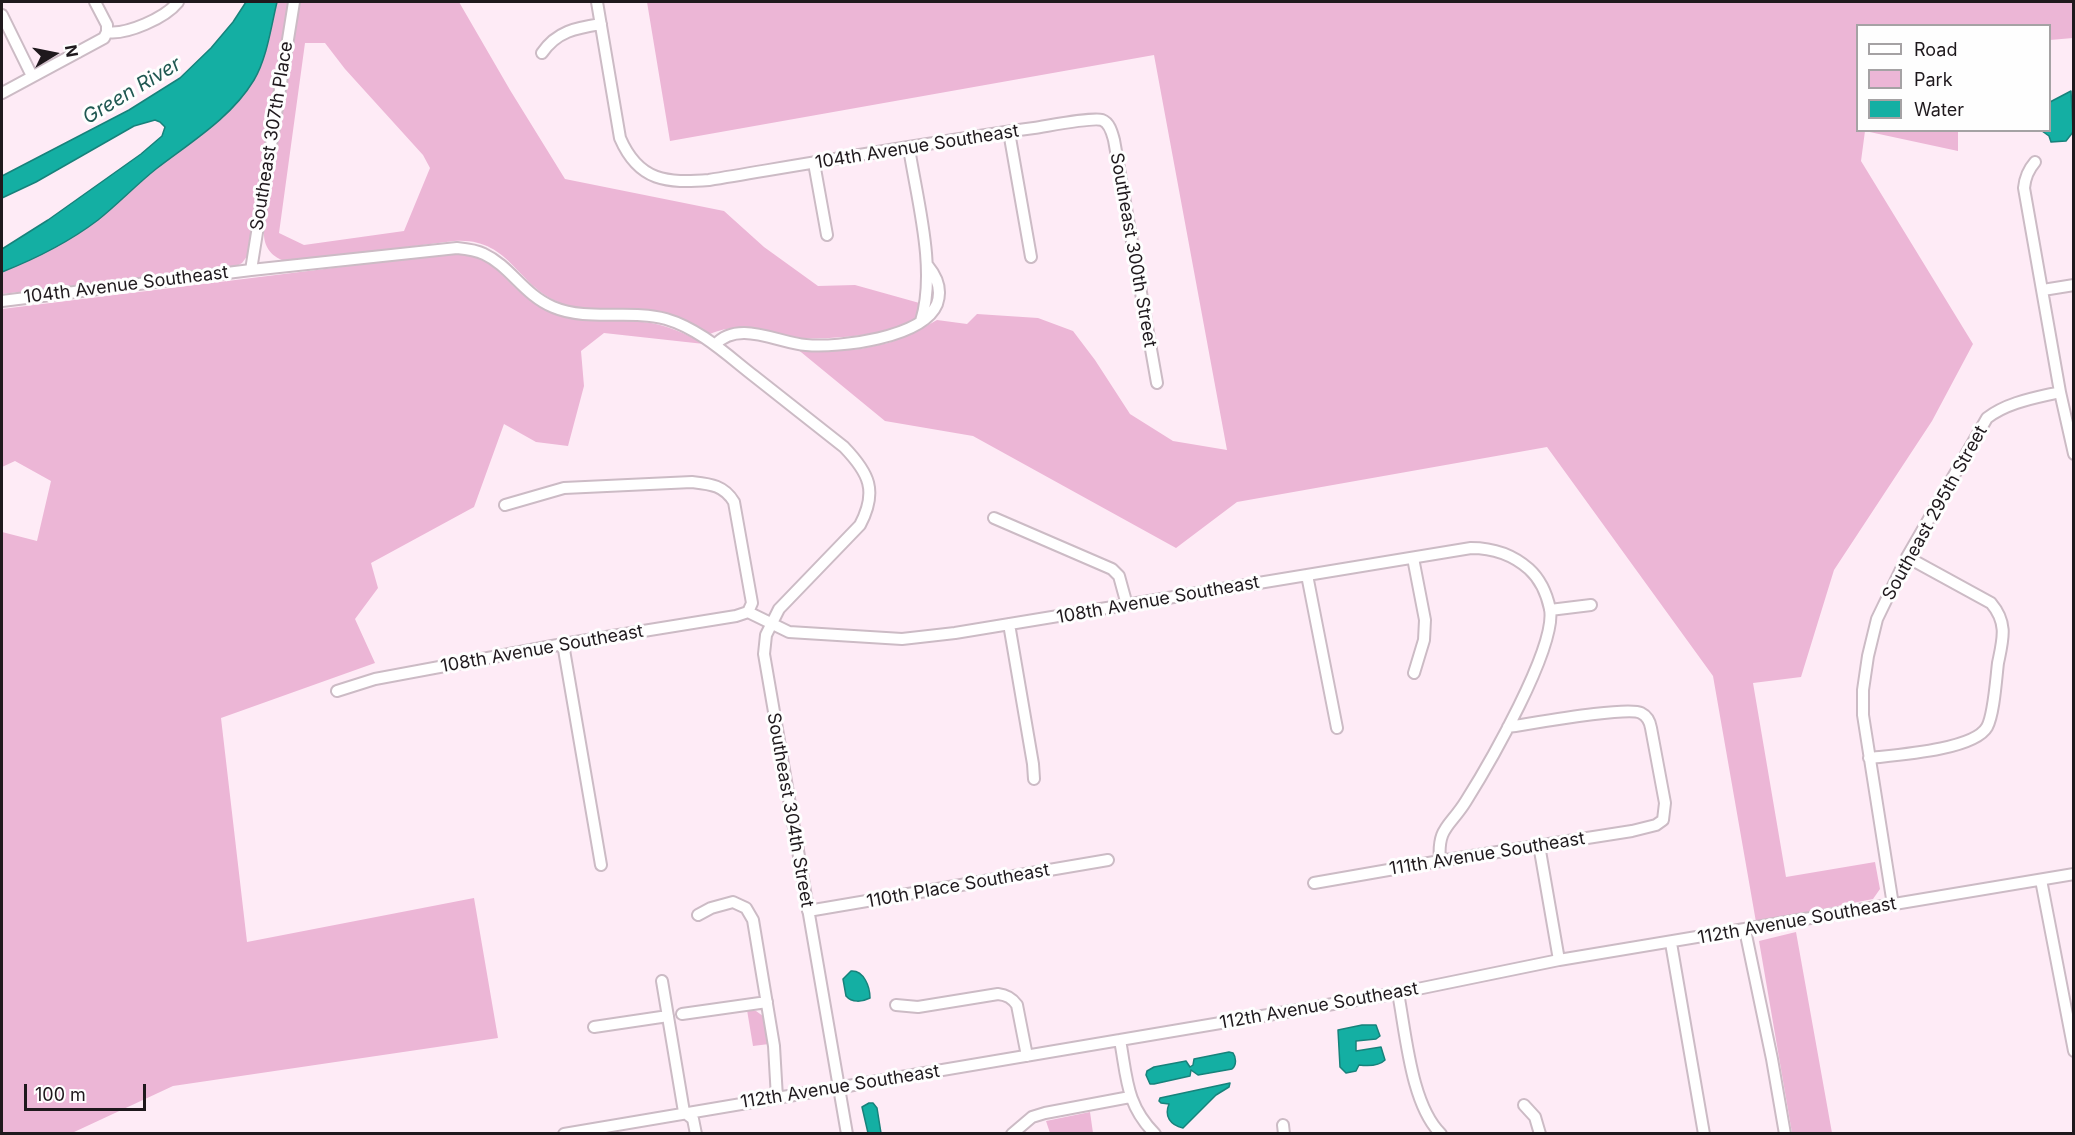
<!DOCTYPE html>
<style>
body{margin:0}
#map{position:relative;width:2075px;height:1135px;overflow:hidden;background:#feebf6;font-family:Inter,sans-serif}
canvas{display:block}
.frame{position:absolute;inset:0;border:3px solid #1f191d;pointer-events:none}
.legend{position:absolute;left:1856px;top:24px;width:195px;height:108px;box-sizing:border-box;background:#fefefe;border:2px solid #a5a2a4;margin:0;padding:8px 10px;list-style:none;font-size:18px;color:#1f191d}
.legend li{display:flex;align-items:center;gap:12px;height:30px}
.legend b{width:30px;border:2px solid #a5a2a4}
.north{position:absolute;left:24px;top:24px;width:60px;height:60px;-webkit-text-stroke:4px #fefefe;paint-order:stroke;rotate:80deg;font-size:16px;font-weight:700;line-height:24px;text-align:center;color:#1f191d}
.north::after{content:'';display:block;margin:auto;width:21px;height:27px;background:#1f191d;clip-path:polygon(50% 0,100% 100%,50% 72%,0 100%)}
.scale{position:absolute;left:24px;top:1084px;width:122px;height:27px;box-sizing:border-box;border:3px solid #1f191d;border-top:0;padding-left:8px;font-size:18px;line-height:21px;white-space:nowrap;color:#1f191d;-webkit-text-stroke:4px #fefefe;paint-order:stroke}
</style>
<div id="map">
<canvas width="2075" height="1135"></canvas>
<div class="frame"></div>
<ul class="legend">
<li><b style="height:8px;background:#fff"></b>Road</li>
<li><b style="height:16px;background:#ecb6d6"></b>Park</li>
<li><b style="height:16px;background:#14afa3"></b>Water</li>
</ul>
<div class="north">N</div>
<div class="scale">100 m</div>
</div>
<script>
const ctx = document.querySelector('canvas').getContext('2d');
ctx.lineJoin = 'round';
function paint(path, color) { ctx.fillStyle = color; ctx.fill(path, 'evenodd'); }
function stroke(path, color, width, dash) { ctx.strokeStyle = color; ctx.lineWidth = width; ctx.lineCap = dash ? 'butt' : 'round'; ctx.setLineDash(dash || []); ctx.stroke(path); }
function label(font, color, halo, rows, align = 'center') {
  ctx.font = font + ' Inter,sans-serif'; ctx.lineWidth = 6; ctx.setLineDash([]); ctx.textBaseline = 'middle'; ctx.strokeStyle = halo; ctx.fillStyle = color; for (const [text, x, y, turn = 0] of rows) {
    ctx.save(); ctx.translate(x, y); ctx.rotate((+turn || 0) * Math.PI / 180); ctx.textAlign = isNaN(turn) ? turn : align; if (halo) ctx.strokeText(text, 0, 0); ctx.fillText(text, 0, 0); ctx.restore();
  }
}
paint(new Path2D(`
 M 277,2 L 292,2 L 248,255 L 242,263 L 235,267 L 2,294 L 2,272 L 79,233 L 97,220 L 246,92 L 261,65 Z
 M 299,2 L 459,2 L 510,90 L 565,179 L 724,211 L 764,247 L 818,286 L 855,285 L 923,304 C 921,309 919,315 914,319 C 894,335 826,340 801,338 C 769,334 741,320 710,334 C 701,329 691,322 681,319 C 674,317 666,317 658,317 C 627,314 586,315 558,302 C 516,284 509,237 454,241 L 288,262 C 272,258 263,247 264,231 ZM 305,43 L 325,43 L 345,69 L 423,155 L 430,168 L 404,231 L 304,245 L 279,233 Z
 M 647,2 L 2073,2 L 2073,38 L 2050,40 L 2050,26 L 1858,26 L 1858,130 L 1958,131 L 1958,151 L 1865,131 L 1861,161 L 1973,344 L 1932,421 L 1834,570 L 1801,677 L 1753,683 L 1786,877 L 1875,862 L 1880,889 L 1873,899 L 1756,922 L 1713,676 L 1547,447 L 1237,502 L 1176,548 L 973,436 L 885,421 L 796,348 L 831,351 L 860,349 L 888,343 L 912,334 L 937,320 L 967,324 L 977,314 L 1038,318 L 1073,331 L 1095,360 L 1130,414 L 1173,441 L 1227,450 L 1154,55 L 670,141 Z
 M 461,252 C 504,262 508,291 543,308 C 574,323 610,318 643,322 C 665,324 685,333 704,344 L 604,333 L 581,351 L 584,386 L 568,446 L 536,442 L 504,424 L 474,507 L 371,563 L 378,588 L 355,619 L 375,663 L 221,718 L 247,942 L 474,898 L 498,1038 L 173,1086 L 72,1133 L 2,1133 L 2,532 L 37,541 L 51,481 L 15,461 L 2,467 L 2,309 Z
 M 1796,932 L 1832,1133 L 1792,1133 L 1759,941 Z
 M 747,1010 L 756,1011 L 763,1016 L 769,1044 L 753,1046 Z
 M 1090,1112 L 1093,1133 L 1050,1133 L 1046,1121 Z`), '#ecb6d6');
const water = new Path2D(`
 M 246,2 L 277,2 C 271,27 267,58 254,80 C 231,118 191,142 156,169 C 136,185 118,204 98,220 C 69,242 35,259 2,272 L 2,249 L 48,220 L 141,154 L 162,136 L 165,127 L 160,122 L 155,120 L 134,126 L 36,182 L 2,198 L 2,176 L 129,110 L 180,78 L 211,48 L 233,22 Z
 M 2071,91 L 2073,132 L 2066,141 L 2051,142 L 2049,136 L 2042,131 L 2050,130 L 2050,102 Z
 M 851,971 C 864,970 870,987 870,998 C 862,1002 852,1003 846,996 L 843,979 Z
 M 1362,1025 L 1376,1025 L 1380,1036 L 1376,1039 L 1356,1041 L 1356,1051 L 1381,1047 L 1385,1060 C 1379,1066 1367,1066 1359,1065 L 1356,1071 L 1346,1073 L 1340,1067 L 1338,1030 Z
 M 1229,1052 L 1233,1053 C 1236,1057 1237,1065 1232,1069 L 1198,1075 L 1191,1070 L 1190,1076 L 1154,1084 L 1150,1084 L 1146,1075 L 1147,1071 L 1154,1067 L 1186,1061 L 1190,1067 L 1193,1065 L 1194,1059 Z
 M 1230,1083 L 1229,1087 L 1216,1095 L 1183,1128 C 1170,1125 1164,1116 1169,1104 L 1161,1103 L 1159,1101 L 1160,1098 Z
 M 869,1103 L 873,1103 L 877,1108 L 881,1133 L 868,1133 L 862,1107 Z`);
paint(water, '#14afa3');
stroke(water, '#17827b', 1.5);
const minor = new Path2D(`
 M 95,2 L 107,25 L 107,32
 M 597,2 L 620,138 C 639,182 667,183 709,180 C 817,162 926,143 1034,128 C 1048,126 1092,117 1102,120 C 1110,123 1112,133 1114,140 L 1157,383
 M 2,15 L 32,76
 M 107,32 C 127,35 165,18 178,2
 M 542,53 C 557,31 576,28 601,24
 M 2,93 L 104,38 L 107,32
 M 1009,132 L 1031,257
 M 909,148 C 917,200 937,270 921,321
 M 2035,162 C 2028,170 2025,177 2024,188 L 2060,392 L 2074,454
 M 814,163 L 827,235
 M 251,270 L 294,2
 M 2043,290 L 2074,285
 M 2,301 L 251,270 L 457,248 C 467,249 476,250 484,254 C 510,266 524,295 553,307 C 588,322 630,309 666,319 C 700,329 727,355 754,376 C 784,400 814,423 844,447 C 869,473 878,491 860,525 L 779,609 L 766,635 L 764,654 L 847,1134
 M 715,345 C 738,319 778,343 806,345 C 839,348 923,338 937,304 C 942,290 937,277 928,266
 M 505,505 L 564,488 L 692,482 C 710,484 724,485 734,502 L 752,603 L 748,612
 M 994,518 L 1112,569 L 1119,576 L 1127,605
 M 1413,558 L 1425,620 L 1424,640 L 1414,673
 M 1307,575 L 1337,728
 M 1550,610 L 1591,605
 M 748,612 L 789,632 L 902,639 L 955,633 L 1471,548 C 1493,548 1512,554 1529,569 C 1540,579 1547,595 1550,609 C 1557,647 1488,766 1466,801 C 1450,827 1437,827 1440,861
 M 1009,624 L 1033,764 L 1034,779
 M 563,644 L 601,865
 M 337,691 L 375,679 L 563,644 L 736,616 L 748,612
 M 1869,758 C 1896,755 1974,750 1987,727 C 1994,714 1996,679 1998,663 C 2003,639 2008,623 1991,603 L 1907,557
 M 1539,845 L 1559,960
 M 2041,880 L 2074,1051
 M 1314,883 L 1440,861 L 1632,831 L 1656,825 L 1663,820 L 1665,803 L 1651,728 C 1650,722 1647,716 1641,713 C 1627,706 1530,724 1508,727
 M 1893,905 L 1863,715 L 1863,690 L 1868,656 L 1877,619 L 1907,557 L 1987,418 C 2008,402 2035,398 2060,392
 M 808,911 L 1108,860
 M 698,915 L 711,908 L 733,902 L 746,908 L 753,920 L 774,1046 L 777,1098
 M 1745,930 L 1772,1059 L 1785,1134
 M 1671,943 L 1704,1134
 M 662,981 L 684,1112 L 693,1119 L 696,1134
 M 1398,993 C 1406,1034 1411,1105 1441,1134
 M 896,1005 L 918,1007 L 998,994 C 1007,995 1012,998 1017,1005 L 1027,1056
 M 682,1014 L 767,1002
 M 594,1027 L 668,1016
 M 1120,1040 C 1127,1078 1126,1105 1155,1134
 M 1524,1105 L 1535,1117 L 1540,1134
 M 1283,1125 L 1284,1134
 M 564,1134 L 1398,993 L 1559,960 L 2074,874
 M 1012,1134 L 1032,1117 L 1045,1113 L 1130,1097`);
stroke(minor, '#ccbbc5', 14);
stroke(minor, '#fff', 10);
label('18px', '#1f191d', '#fefefe', [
 ["Southeast 307th Place",272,136,-81],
 ["104th Avenue Southeast",917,147,-9],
 ["Southeast 300th Street",1133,250,80],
 ["104th Avenue Southeast",126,285,-7],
 ["Southeast 295th Street",1935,513,-61],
 ["108th Avenue Southeast",1158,600,-10],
 ["108th Avenue Southeast",542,649,-10],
 ["Southeast 304th Street",790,810,80],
 ["111th Avenue Southeast",1487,854,-9],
 ["110th Place Southeast",958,886,-10],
 ["112th Avenue Southeast",1797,921,-10],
 ["112th Avenue Southeast",1319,1006,-10],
 ["112th Avenue Southeast",840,1087,-9]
]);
label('italic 20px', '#205852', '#fefefe', [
 ["Green River",132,91,-31]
]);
</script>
